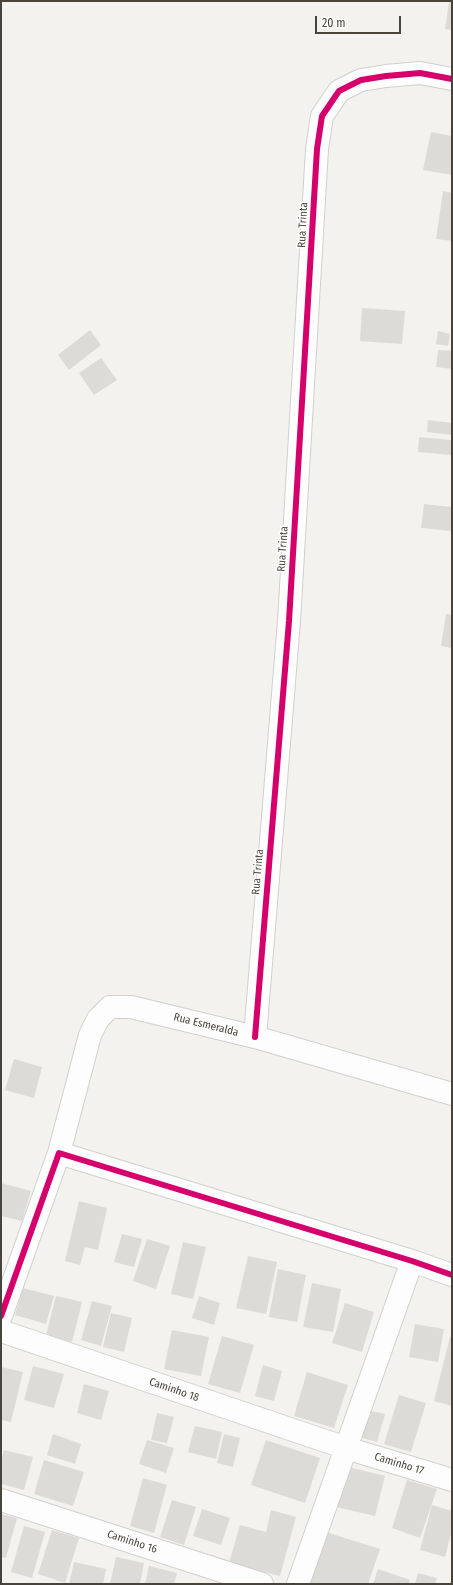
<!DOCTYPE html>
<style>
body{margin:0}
#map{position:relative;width:453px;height:1585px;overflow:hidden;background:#f3f2ef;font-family:"Fira Sans Condensed",sans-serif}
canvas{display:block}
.frame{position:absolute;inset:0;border:2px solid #49443b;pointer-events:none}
.scale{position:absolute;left:315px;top:16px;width:86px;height:18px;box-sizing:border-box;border:2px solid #49443b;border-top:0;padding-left:5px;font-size:12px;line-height:14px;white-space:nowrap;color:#49443b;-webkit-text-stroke:3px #fff;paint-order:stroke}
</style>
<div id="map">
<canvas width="453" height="1585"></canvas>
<div class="frame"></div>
<div class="scale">20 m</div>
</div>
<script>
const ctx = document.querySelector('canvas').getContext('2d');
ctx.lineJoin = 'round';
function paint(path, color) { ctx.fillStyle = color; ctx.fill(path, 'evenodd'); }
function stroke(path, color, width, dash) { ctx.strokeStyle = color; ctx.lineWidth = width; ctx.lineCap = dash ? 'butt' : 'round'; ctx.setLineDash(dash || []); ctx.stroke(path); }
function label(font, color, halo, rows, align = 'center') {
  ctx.font = font + ' "Fira Sans Condensed",sans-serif'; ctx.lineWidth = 3; ctx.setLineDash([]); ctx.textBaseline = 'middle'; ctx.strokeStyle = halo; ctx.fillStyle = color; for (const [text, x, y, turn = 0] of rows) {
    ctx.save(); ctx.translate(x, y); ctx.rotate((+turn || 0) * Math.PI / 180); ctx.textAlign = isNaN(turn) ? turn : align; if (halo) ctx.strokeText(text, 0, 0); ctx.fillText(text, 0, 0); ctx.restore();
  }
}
paint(new Path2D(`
 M 449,2 L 452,3 L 452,30 L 445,29 Z
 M 431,132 L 452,136 L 452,175 L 423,170 Z
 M 443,191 L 452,193 L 452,241 L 436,239 Z
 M 362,308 L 405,311 L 402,344 L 360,341 Z
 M 90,330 L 101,345 L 69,370 L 58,355 Z
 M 438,331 L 450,334 L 448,346 L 436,344 Z
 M 438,350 L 452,351 L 452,369 L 436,367 Z
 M 101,358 L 117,380 L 94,395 L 79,373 Z
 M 428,420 L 452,423 L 452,435 L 427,432 Z
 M 419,437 L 452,440 L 452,455 L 418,452 Z
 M 424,504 L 452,507 L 452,531 L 421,528 Z
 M 446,614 L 452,615 L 452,648 L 441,646 Z
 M 14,1059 L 42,1067 L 34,1098 L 5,1090 Z
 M 1,1183 L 31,1191 L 22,1221 L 1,1216 Z
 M 79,1201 L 107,1208 L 98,1250 L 85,1247 L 80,1265 L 65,1261 Z
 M 122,1234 L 142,1239 L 134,1267 L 114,1262 Z
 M 147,1239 L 170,1246 L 156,1289 L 133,1281 Z
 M 183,1242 L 206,1247 L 193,1299 L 171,1294 Z
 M 248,1256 L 277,1262 L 266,1314 L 236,1308 Z
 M 278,1269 L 306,1275 L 297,1322 L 269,1317 Z
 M 312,1283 L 341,1289 L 333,1332 L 303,1327 Z
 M 23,1288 L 54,1296 L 46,1324 L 15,1315 Z
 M 56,1296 L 82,1302 L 72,1342 L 46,1335 Z
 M 199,1296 L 220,1303 L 214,1325 L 192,1318 Z
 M 92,1301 L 112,1306 L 101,1346 L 81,1340 Z
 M 345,1303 L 374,1312 L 362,1352 L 332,1343 Z
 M 111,1313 L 132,1318 L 124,1352 L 103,1347 Z
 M 415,1324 L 444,1329 L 438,1362 L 409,1357 Z
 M 172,1330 L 209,1337 L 201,1376 L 164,1369 Z
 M 222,1336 L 254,1345 L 240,1393 L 208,1384 Z
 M 450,1337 L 452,1337 L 452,1406 L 434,1401 Z
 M 263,1365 L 282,1371 L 274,1401 L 255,1396 Z
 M 33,1366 L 64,1374 L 54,1408 L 24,1400 Z
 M 1,1367 L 23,1372 L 11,1422 L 1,1420 Z
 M 307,1372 L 348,1385 L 334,1428 L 294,1416 Z
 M 84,1384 L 109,1391 L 101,1420 L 77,1413 Z
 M 399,1395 L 426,1403 L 411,1452 L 384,1444 Z
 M 362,1409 L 385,1414 L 377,1442 L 355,1436 Z
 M 157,1413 L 174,1417 L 167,1443 L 151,1440 Z
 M 195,1426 L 222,1432 L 216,1459 L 188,1452 Z
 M 53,1434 L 81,1444 L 75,1464 L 47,1455 Z
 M 224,1434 L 240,1438 L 233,1467 L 217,1463 Z
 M 147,1440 L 174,1448 L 166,1473 L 139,1464 Z
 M 266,1440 L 320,1458 L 305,1503 L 251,1485 Z
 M 4,1450 L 33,1457 L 24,1490 L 1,1484 L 1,1461 Z
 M 44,1460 L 84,1472 L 73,1506 L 34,1494 Z
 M 345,1466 L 385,1476 L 375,1516 L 336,1507 Z
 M 143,1478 L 167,1485 L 154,1533 L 130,1526 Z
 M 407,1480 L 437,1489 L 420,1538 L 392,1528 Z
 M 172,1500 L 196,1507 L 184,1545 L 160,1537 Z
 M 432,1505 L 452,1511 L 452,1530 L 445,1557 L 420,1550 Z
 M 202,1509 L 230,1518 L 221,1545 L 193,1536 Z
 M 271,1510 L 296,1517 L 280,1576 L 229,1563 L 240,1525 L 266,1532 Z
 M 1,1514 L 17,1518 L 6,1558 L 1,1557 Z
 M 24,1526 L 45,1532 L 32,1578 L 11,1572 Z
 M 52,1530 L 79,1538 L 65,1583 L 38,1574 Z
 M 326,1532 L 380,1549 L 368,1584 L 309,1584 Z
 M 116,1557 L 144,1563 L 140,1584 L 110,1584 Z
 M 74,1562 L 106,1569 L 103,1584 L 69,1584 Z
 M 149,1566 L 177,1573 L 174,1584 L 145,1584 Z
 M 378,1569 L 410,1580 L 409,1584 L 373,1584 Z
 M 418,1573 L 437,1578 L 435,1584 L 415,1584 Z`), '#dddbd7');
const street = new Path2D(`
 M 255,1037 L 289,621 L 317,149 L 322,116 L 339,91 L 361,80 L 386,76 L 420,73 L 452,79
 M 59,1153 L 90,1035 L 98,1019 L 110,1007 L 131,1007 L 255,1037 L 452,1094
 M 1,1316 L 59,1153 L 412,1261 L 452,1275
 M 1,1331 L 346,1448 L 452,1480
 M 1,1500 L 262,1584
 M 298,1584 L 412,1261`);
stroke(street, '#d1d0cc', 24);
stroke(street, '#fdfdfd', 22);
stroke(new Path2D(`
 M 255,1037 L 289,621 L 317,149 L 322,116 L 339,91 L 361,80 L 386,76 L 420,73 L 452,79
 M 1,1316 L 59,1153 L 412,1261 L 452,1275`), '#d6006c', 6);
label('11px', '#49443b', '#fff', [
 ["Rua Trinta",303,225,-87],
 ["Rua Trinta",283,549,-86],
 ["Rua Trinta",258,872,-85],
 ["Rua Esmeralda",206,1025,14],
 ["Caminho 18",174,1390,19],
 ["Caminho 17",399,1464,17],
 ["Caminho 16",132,1542,18]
]);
</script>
